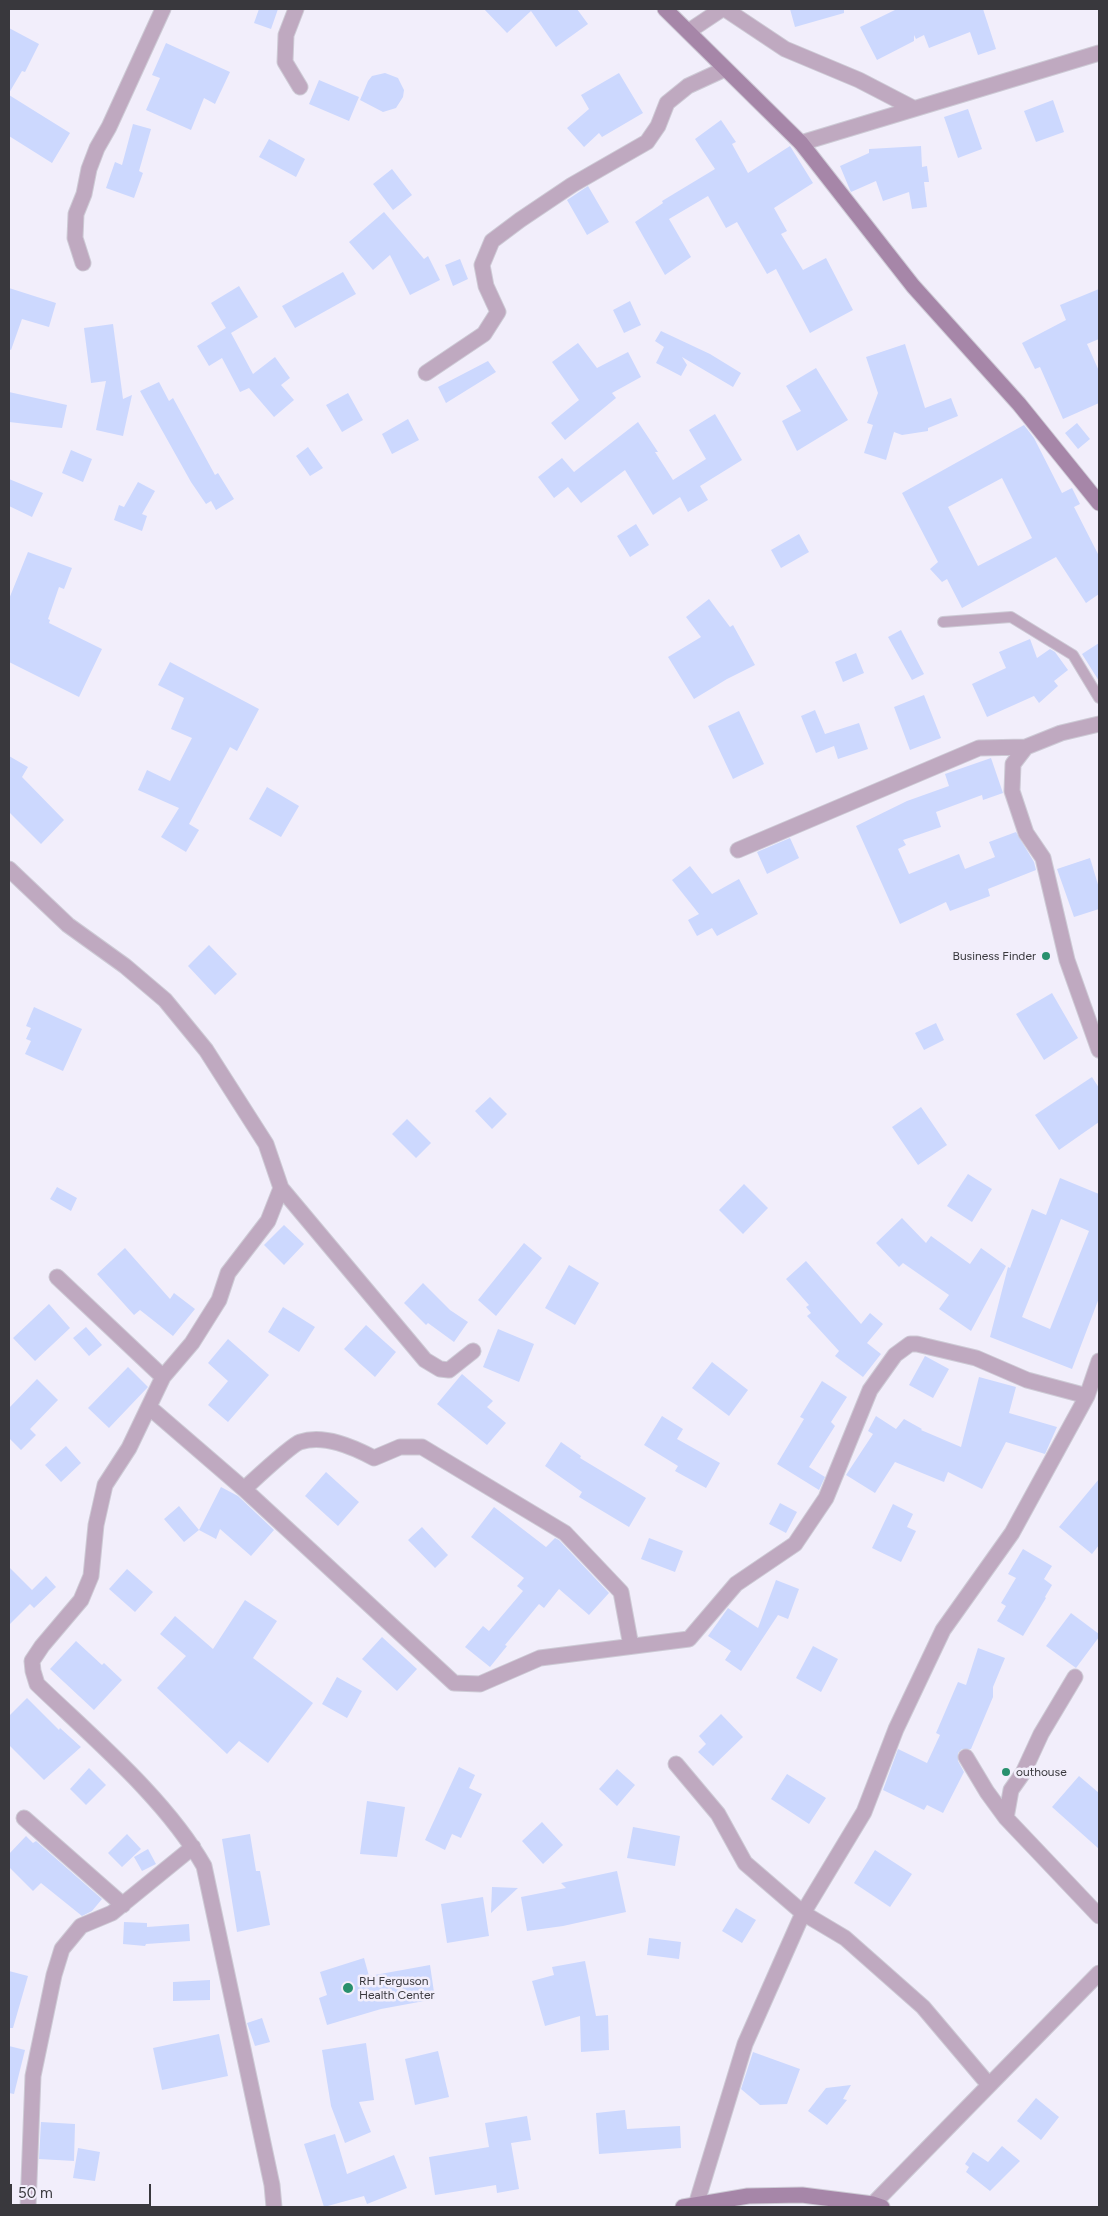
<!DOCTYPE html>
<style>
body{margin:0}
#map{position:relative;width:1108px;height:2216px;overflow:hidden;background:#f2eefb;font-family:Figtree,sans-serif}
canvas{display:block}
.frame{position:absolute;inset:0;border:10px solid #39383d;pointer-events:none}
.scale{position:absolute;left:10px;top:2184px;width:141px;height:22px;box-sizing:border-box;border:2px solid #39383d;border-top:0;padding-left:6px;font-size:15px;line-height:18px;white-space:nowrap;color:#39383d;-webkit-text-stroke:4px #f2eefb;paint-order:stroke}
</style>
<div id="map">
<canvas width="1108" height="2216"></canvas>
<div class="frame"></div>
<div class="scale">50 m</div>
</div>
<script>
const ctx = document.querySelector('canvas').getContext('2d');
ctx.lineJoin = 'round';
function paint(path, color) { ctx.fillStyle = color; ctx.fill(path, 'evenodd'); }
function stroke(path, color, width, dash) { ctx.strokeStyle = color; ctx.lineWidth = width; ctx.lineCap = dash ? 'butt' : 'round'; ctx.setLineDash(dash || []); ctx.stroke(path); }
function label(font, color, halo, rows, align = 'center') {
  ctx.font = font + ' Figtree,sans-serif'; ctx.lineWidth = 5; ctx.setLineDash([]); ctx.textBaseline = 'middle'; ctx.strokeStyle = halo; ctx.fillStyle = color; for (const [text, x, y, turn = 0] of rows) {
    ctx.save(); ctx.translate(x, y); ctx.rotate((+turn || 0) * Math.PI / 180); ctx.textAlign = isNaN(turn) ? turn : align; if (halo) ctx.strokeText(text, 0, 0); ctx.fillText(text, 0, 0); ctx.restore();
  }
}
paint(new Path2D(`
 M 259,9 L 278,9 L 271,29 L 254,23 Z
 M 484,9 L 577,9 L 588,24 L 556,47 L 531,11 L 507,33 Z
 M 790,9 L 844,9 L 844,13 L 795,27 Z
 M 897,9 L 983,9 L 996,49 L 978,55 L 970,32 L 929,48 L 924,35 L 916,39 L 914,35 L 914,41 L 877,60 L 860,27 Z
 M 9,28 L 39,44 L 25,72 L 22,71 L 9,93 Z
 M 166,43 L 230,72 L 215,104 L 204,98 L 191,130 L 146,110 L 160,78 L 152,75 Z
 M 385,73 L 398,78 L 404,90 L 403,97 L 396,108 L 383,112 L 360,100 L 368,81 L 372,76 Z
 M 619,73 L 643,113 L 602,137 L 599,133 L 584,147 L 567,128 L 589,109 L 581,95 Z
 M 319,80 L 359,97 L 349,121 L 309,104 Z
 M 9,95 L 70,133 L 52,163 L 9,136 Z
 M 1053,100 L 1064,132 L 1036,142 L 1024,111 Z
 M 968,109 L 982,149 L 958,158 L 944,117 Z
 M 721,120 L 736,142 L 732,144 L 748,173 L 790,146 L 813,183 L 774,208 L 787,231 L 781,234 L 803,270 L 826,258 L 853,310 L 810,333 L 776,269 L 767,274 L 737,222 L 726,228 L 708,196 L 669,219 L 691,257 L 665,275 L 635,222 L 663,203 L 662,201 L 715,169 L 695,139 Z
 M 133,124 L 151,129 L 139,171 L 143,173 L 134,198 L 106,188 L 115,162 L 122,165 Z
 M 269,139 L 305,159 L 296,177 L 259,157 Z
 M 921,146 L 922,167 L 927,166 L 929,182 L 924,182 L 927,207 L 912,209 L 909,192 L 883,201 L 876,181 L 851,192 L 850,190 L 840,166 L 869,153 L 869,149 Z
 M 392,169 L 412,195 L 393,210 L 373,184 Z
 M 588,186 L 609,222 L 587,235 L 567,200 Z
 M 384,212 L 424,259 L 428,256 L 440,280 L 410,295 L 390,255 L 373,270 L 349,242 Z
 M 460,259 L 468,279 L 453,286 L 445,265 Z
 M 343,272 L 356,294 L 295,328 L 282,306 Z
 M 239,286 L 258,317 L 231,333 L 253,374 L 275,357 L 290,378 L 281,385 L 294,400 L 274,417 L 249,388 L 240,392 L 222,358 L 209,366 L 197,346 L 226,328 L 211,303 Z
 M 9,288 L 56,303 L 49,327 L 22,319 L 11,350 L 9,349 Z
 M 1099,289 L 1099,339 L 1087,344 L 1099,371 L 1099,403 L 1063,419 L 1040,367 L 1035,369 L 1022,343 L 1066,320 L 1060,305 Z
 M 630,301 L 641,325 L 624,333 L 613,310 Z
 M 113,324 L 123,399 L 132,395 L 123,436 L 96,430 L 106,381 L 91,383 L 84,328 Z
 M 661,331 L 710,354 L 741,373 L 733,387 L 682,357 L 687,365 L 681,376 L 656,363 L 664,347 L 655,341 Z
 M 578,343 L 597,368 L 628,352 L 641,377 L 612,393 L 616,398 L 565,440 L 551,423 L 579,400 L 552,362 Z
 M 905,344 L 925,408 L 951,398 L 958,416 L 928,428 L 928,431 L 902,435 L 894,432 L 886,460 L 864,453 L 873,425 L 867,423 L 878,393 L 866,357 Z
 M 488,361 L 496,372 L 446,403 L 438,387 Z
 M 816,368 L 848,420 L 797,451 L 782,421 L 801,411 L 786,386 Z
 M 159,382 L 169,401 L 173,398 L 215,475 L 218,473 L 234,499 L 216,510 L 211,501 L 206,504 L 191,482 L 140,391 Z
 M 9,392 L 67,405 L 62,428 L 9,422 Z
 M 348,393 L 363,420 L 342,432 L 326,405 Z
 M 715,414 L 742,460 L 700,486 L 708,500 L 688,512 L 680,497 L 653,515 L 625,470 L 581,503 L 568,487 L 554,498 L 538,477 L 562,458 L 574,472 L 638,422 L 658,452 L 655,452 L 673,480 L 706,459 L 689,430 Z
 M 408,419 L 419,440 L 392,454 L 382,434 Z
 M 1077,423 L 1090,439 L 1078,449 L 1065,433 Z
 M 1024,425 L 1034,438 L 1062,493 L 1072,488 L 1080,504 L 1074,507 L 1099,556 L 1099,594 L 1086,603 L 1056,557 L 962,608 L 947,579 L 942,582 L 930,569 L 938,562 L 902,493 ZM 1002,478 L 1032,538 L 978,566 L 948,507 Z
 M 308,447 L 323,468 L 310,476 L 296,456 Z
 M 71,450 L 92,459 L 83,482 L 62,473 Z
 M 9,479 L 43,493 L 32,517 L 9,506 Z
 M 138,482 L 155,491 L 142,514 L 147,516 L 142,531 L 114,520 L 119,505 L 124,507 Z
 M 636,524 L 649,545 L 630,557 L 617,536 Z
 M 799,534 L 809,552 L 781,568 L 771,550 Z
 M 28,552 L 72,568 L 64,589 L 59,587 L 48,619 L 50,620 L 49,623 L 102,649 L 79,697 L 9,662 L 9,599 Z
 M 709,599 L 730,627 L 733,625 L 755,665 L 727,679 L 694,699 L 668,657 L 701,637 L 686,617 Z
 M 901,630 L 924,674 L 912,680 L 888,637 Z
 M 1030,639 L 1037,658 L 1050,649 L 1055,652 L 1068,670 L 1054,681 L 1058,686 L 1039,703 L 1034,696 L 987,717 L 972,684 L 1006,668 L 999,652 Z
 M 1099,643 L 1099,681 L 1082,654 Z
 M 856,653 L 864,673 L 843,682 L 835,662 Z
 M 170,662 L 259,709 L 237,751 L 230,747 L 189,824 L 199,830 L 186,852 L 161,837 L 179,808 L 138,790 L 147,770 L 170,781 L 192,738 L 171,729 L 184,698 L 158,685 Z
 M 924,695 L 941,738 L 910,750 L 894,707 Z
 M 815,710 L 825,734 L 859,723 L 868,749 L 838,759 L 834,746 L 816,753 L 801,716 Z
 M 739,711 L 764,764 L 733,779 L 708,726 Z
 M 9,756 L 28,767 L 22,777 L 64,820 L 41,844 L 9,812 Z
 M 991,758 L 1003,793 L 983,800 L 982,795 L 936,812 L 941,827 L 903,840 L 906,845 L 898,849 L 909,874 L 959,854 L 965,869 L 995,857 L 989,842 L 1016,832 L 1034,862 L 1036,870 L 988,889 L 990,896 L 950,911 L 946,902 L 900,924 L 856,826 L 907,801 L 949,786 L 945,774 Z
 M 267,787 L 299,806 L 281,837 L 249,819 Z
 M 790,838 L 799,858 L 767,874 L 757,852 Z
 M 1090,858 L 1099,888 L 1099,909 L 1074,917 L 1057,869 Z
 M 690,866 L 712,894 L 739,879 L 758,914 L 717,936 L 712,928 L 697,936 L 688,920 L 699,914 L 672,880 Z
 M 209,945 L 237,974 L 215,995 L 188,966 Z
 M 1052,993 L 1078,1038 L 1044,1060 L 1016,1014 Z
 M 34,1007 L 82,1029 L 63,1071 L 25,1054 L 31,1041 L 26,1039 L 31,1028 L 26,1026 Z
 M 936,1023 L 944,1040 L 924,1050 L 915,1033 Z
 M 1092,1077 L 1099,1088 L 1099,1122 L 1059,1150 L 1035,1115 Z
 M 490,1097 L 507,1114 L 492,1129 L 475,1111 Z
 M 921,1107 L 947,1145 L 918,1165 L 892,1127 Z
 M 407,1119 L 431,1143 L 416,1158 L 392,1134 Z
 M 968,1174 L 992,1189 L 972,1222 L 947,1206 Z
 M 1060,1178 L 1099,1194 L 1099,1298 L 1072,1369 L 990,1337 L 1008,1267 L 1010,1268 L 1032,1209 L 1046,1215 ZM 1061,1219 L 1089,1231 L 1050,1329 L 1022,1317 Z
 M 744,1184 L 768,1208 L 743,1234 L 719,1210 Z
 M 57,1187 L 77,1198 L 71,1211 L 50,1199 Z
 M 902,1218 L 926,1243 L 931,1236 L 970,1264 L 981,1248 L 1006,1266 L 971,1331 L 939,1309 L 949,1295 L 903,1263 L 899,1267 L 876,1243 Z
 M 284,1225 L 304,1244 L 284,1265 L 264,1245 Z
 M 524,1243 L 542,1258 L 496,1316 L 478,1300 Z
 M 125,1248 L 170,1299 L 174,1293 L 195,1309 L 173,1336 L 140,1310 L 134,1315 L 97,1274 Z
 M 806,1261 L 861,1324 L 870,1313 L 883,1324 L 867,1343 L 881,1354 L 863,1377 L 835,1356 L 839,1351 L 807,1316 L 811,1313 L 806,1307 L 809,1305 L 786,1279 Z
 M 569,1265 L 599,1283 L 575,1325 L 545,1308 Z
 M 423,1283 L 450,1310 L 468,1322 L 454,1342 L 428,1323 L 426,1325 L 404,1303 Z
 M 49,1304 L 70,1328 L 35,1361 L 13,1338 Z
 M 283,1307 L 315,1327 L 299,1352 L 268,1332 Z
 M 366,1325 L 396,1352 L 375,1377 L 344,1349 Z
 M 86,1327 L 102,1345 L 89,1356 L 73,1338 Z
 M 498,1329 L 534,1344 L 519,1382 L 483,1367 Z
 M 228,1339 L 269,1375 L 228,1422 L 208,1405 L 228,1381 L 208,1363 Z
 M 925,1356 L 949,1369 L 933,1398 L 909,1385 Z
 M 712,1362 L 748,1390 L 729,1416 L 692,1388 Z
 M 128,1367 L 148,1387 L 109,1428 L 88,1408 Z
 M 462,1374 L 493,1401 L 487,1407 L 506,1423 L 487,1445 L 437,1404 Z
 M 979,1377 L 1016,1387 L 1009,1413 L 1057,1427 L 1045,1454 L 1006,1442 L 982,1489 L 948,1472 L 944,1482 L 895,1462 L 875,1493 L 846,1475 L 873,1434 L 868,1431 L 876,1416 L 896,1429 L 904,1419 L 922,1429 L 921,1430 L 961,1447 Z
 M 37,1379 L 58,1400 L 30,1429 L 36,1435 L 21,1450 L 9,1438 L 9,1408 Z
 M 822,1381 L 847,1397 L 831,1422 L 835,1426 L 809,1467 L 825,1477 L 819,1490 L 777,1464 L 804,1419 L 800,1417 Z
 M 662,1416 L 683,1429 L 677,1439 L 720,1463 L 706,1488 L 675,1471 L 678,1466 L 644,1445 Z
 M 561,1442 L 581,1456 L 580,1458 L 646,1498 L 629,1527 L 579,1497 L 582,1492 L 545,1466 Z
 M 66,1446 L 81,1463 L 61,1482 L 45,1465 Z
 M 326,1472 L 359,1502 L 338,1526 L 305,1496 Z
 M 1099,1479 L 1099,1545 L 1092,1554 L 1059,1527 Z
 M 221,1487 L 238,1496 L 274,1530 L 251,1556 L 220,1529 L 216,1539 L 199,1530 Z
 M 780,1503 L 797,1512 L 786,1533 L 769,1524 Z
 M 893,1504 L 913,1514 L 907,1527 L 916,1531 L 901,1562 L 872,1548 Z
 M 179,1506 L 199,1530 L 184,1542 L 164,1519 Z
 M 494,1507 L 546,1547 L 555,1538 L 559,1540 L 609,1593 L 589,1615 L 559,1589 L 544,1608 L 539,1604 L 505,1645 L 507,1646 L 490,1667 L 465,1647 L 483,1626 L 489,1631 L 523,1591 L 517,1586 L 524,1578 L 471,1537 Z
 M 422,1527 L 448,1555 L 435,1568 L 408,1540 Z
 M 649,1538 L 683,1551 L 675,1572 L 641,1559 Z
 M 1023,1549 L 1052,1566 L 1044,1579 L 1052,1585 L 1045,1597 L 1046,1598 L 1023,1636 L 997,1621 L 1006,1606 L 1001,1603 L 1016,1578 L 1008,1574 Z
 M 9,1567 L 32,1590 L 46,1576 L 56,1587 L 34,1608 L 30,1604 L 9,1625 Z
 M 127,1569 L 153,1592 L 135,1612 L 109,1589 Z
 M 776,1580 L 799,1589 L 788,1619 L 778,1615 L 741,1671 L 725,1660 L 731,1651 L 708,1636 L 728,1608 L 758,1628 Z
 M 245,1600 L 277,1621 L 253,1658 L 313,1703 L 268,1763 L 239,1741 L 227,1754 L 157,1688 L 186,1656 L 160,1634 L 175,1616 L 213,1649 Z
 M 1071,1613 L 1099,1634 L 1099,1637 L 1076,1668 L 1046,1646 Z
 M 382,1637 L 417,1669 L 397,1691 L 362,1659 Z
 M 76,1641 L 102,1665 L 104,1663 L 122,1680 L 94,1710 L 50,1669 Z
 M 813,1646 L 838,1659 L 821,1692 L 796,1678 Z
 M 978,1648 L 1005,1658 L 993,1687 L 993,1697 L 971,1749 L 962,1749 L 958,1753 L 958,1761 L 964,1772 L 943,1813 L 927,1805 L 924,1810 L 883,1790 L 898,1749 L 927,1763 L 940,1735 L 936,1733 L 958,1682 L 966,1685 Z
 M 337,1677 L 362,1691 L 347,1718 L 322,1704 Z
 M 27,1698 L 59,1730 L 60,1728 L 81,1747 L 44,1780 L 9,1745 L 9,1716 Z
 M 721,1714 L 743,1737 L 713,1766 L 698,1752 L 706,1744 L 699,1736 Z
 M 459,1767 L 475,1775 L 469,1788 L 482,1794 L 461,1838 L 452,1834 L 445,1850 L 425,1840 Z
 M 89,1768 L 106,1785 L 86,1805 L 70,1789 Z
 M 617,1769 L 635,1785 L 617,1806 L 599,1789 Z
 M 787,1774 L 826,1798 L 809,1824 L 771,1799 Z
 M 1079,1776 L 1099,1793 L 1099,1849 L 1052,1807 Z
 M 367,1801 L 405,1807 L 397,1857 L 360,1854 Z
 M 542,1822 L 563,1845 L 543,1864 L 522,1841 Z
 M 633,1827 L 680,1836 L 675,1866 L 627,1858 Z
 M 127,1834 L 141,1849 L 122,1867 L 108,1853 Z
 M 250,1834 L 256,1871 L 260,1871 L 270,1925 L 237,1932 L 222,1839 Z
 M 26,1836 L 33,1843 L 36,1841 L 102,1899 L 92,1911 L 82,1916 L 41,1883 L 33,1891 L 9,1867 L 9,1854 Z
 M 148,1849 L 156,1864 L 142,1871 L 134,1857 Z
 M 875,1850 L 912,1874 L 890,1907 L 854,1883 Z
 M 617,1871 L 626,1912 L 563,1926 L 527,1931 L 521,1897 L 566,1888 L 561,1883 Z
 M 492,1887 L 518,1888 L 491,1913 Z
 M 483,1897 L 489,1936 L 447,1943 L 441,1904 Z
 M 736,1908 L 756,1920 L 742,1943 L 722,1931 Z
 M 124,1922 L 147,1923 L 147,1927 L 189,1924 L 190,1941 L 146,1944 L 145,1946 L 123,1944 Z
 M 649,1938 L 681,1942 L 679,1959 L 647,1955 Z
 M 364,1958 L 369,1976 L 430,1965 L 435,1999 L 381,2009 L 327,2025 L 319,1998 L 327,1995 L 320,1972 Z
 M 585,1961 L 596,2016 L 608,2015 L 609,2050 L 581,2052 L 580,2016 L 545,2026 L 532,1981 L 554,1975 L 552,1967 Z
 M 9,1971 L 28,1976 L 13,2028 L 9,2028 Z
 M 210,1980 L 210,2000 L 173,2001 L 173,1982 Z
 M 262,2018 L 270,2042 L 255,2046 L 247,2023 Z
 M 219,2034 L 228,2076 L 162,2090 L 153,2048 Z
 M 366,2043 L 374,2100 L 359,2102 L 371,2132 L 345,2143 L 331,2106 L 322,2050 Z
 M 9,2046 L 25,2050 L 14,2094 L 9,2093 Z
 M 438,2051 L 449,2097 L 415,2105 L 405,2059 Z
 M 753,2052 L 800,2069 L 787,2104 L 760,2105 L 741,2089 Z
 M 851,2085 L 843,2099 L 847,2100 L 827,2125 L 808,2111 L 826,2088 Z
 M 1036,2098 L 1059,2117 L 1041,2140 L 1017,2121 Z
 M 625,2110 L 627,2129 L 680,2126 L 681,2148 L 599,2154 L 596,2113 Z
 M 527,2116 L 531,2140 L 511,2143 L 519,2189 L 497,2193 L 496,2185 L 435,2195 L 429,2157 L 489,2147 L 485,2123 Z
 M 41,2122 L 75,2124 L 74,2161 L 39,2159 Z
 M 335,2134 L 347,2174 L 394,2155 L 407,2188 L 367,2204 L 364,2196 L 324,2207 L 304,2144 Z
 M 1002,2146 L 1020,2161 L 990,2191 L 966,2172 L 969,2167 L 965,2164 L 973,2152 L 988,2162 Z
 M 78,2148 L 100,2152 L 95,2181 L 73,2178 Z`), '#ccd8fe');
const lane = new Path2D(`
 M 943,622 L 1011,617 L 1073,655 L 1099,698`);
const street = new Path2D(`
 M 296,9 L 286,35 L 285,62 L 300,87
 M 725,9 L 785,49 L 859,80 L 913,108
 M 689,31 L 722,9
 M 801,143 L 1099,53
 M 83,263 L 75,238 L 76,214 L 84,194 L 89,169 L 97,148 L 109,127 L 163,9
 M 426,373 L 484,334 L 498,312 L 486,286 L 482,265 L 492,241 L 520,220 L 572,185 L 647,142 L 658,126 L 667,103 L 688,86 L 725,69
 M 1099,724 L 1061,733 L 1026,747 L 1013,764 L 1012,791 L 1026,833 L 1043,858 L 1067,960 L 1099,1050
 M 738,850 L 979,748 L 1026,747
 M 9,869 L 68,925 L 125,966 L 165,1000 L 206,1050 L 266,1144 L 281,1188 L 268,1221 L 228,1273 L 219,1300 L 192,1343 L 163,1377 L 129,1448 L 105,1485 L 96,1525 L 91,1576 L 81,1600 L 42,1646 L 32,1661 L 33,1671 L 37,1684 C 92,1737 166,1799 204,1866 L 272,2185 L 274,2207
 M 281,1188 L 425,1360 L 440,1369 L 449,1370 L 473,1351
 M 57,1277 L 163,1377
 M 149,1407 L 244,1489 L 454,1683 L 480,1684 L 540,1658 L 689,1639 L 736,1584 L 795,1544 L 826,1498 L 870,1390 L 895,1355 L 910,1344 L 917,1344 L 976,1358 L 1027,1380 L 1087,1396
 M 244,1489 C 254,1480 291,1445 300,1442 C 324,1434 353,1447 374,1458 L 400,1447 L 422,1447 L 565,1533 L 621,1592 L 631,1646
 M 966,1757 L 987,1792 L 1006,1818 L 1099,1916
 M 676,1764 L 718,1814 L 745,1863 L 803,1913 L 845,1938 L 923,2007 L 989,2085
 M 24,1818 L 123,1905
 M 1006,1818 L 1011,1790 L 1023,1773 L 1041,1734 L 1075,1677
 M 873,2204 L 1099,1973
 M 696,2205 L 745,2044 L 803,1913 L 864,1812 L 896,1729 L 943,1630 L 1012,1533 L 1087,1396 L 1099,1361
 M 28,2207 L 33,2076 L 54,1975 L 62,1949 L 81,1926 L 112,1913 L 193,1847`);
const secondary = new Path2D(`
 M 665,9 L 801,143 L 913,286 L 1019,404 L 1099,503
 M 683,2207 L 748,2196 L 802,2195 L 873,2204 L 882,2207`);
stroke(lane, '#cdcad5', 12);
stroke(street, '#cdcad5', 17);
stroke(secondary, '#cdcad5', 17);
stroke(lane, '#bfa9c0', 10);
stroke(street, '#bfa9c0', 15);
stroke(secondary, '#a686a8', 15);
for (const [x, y, r, color] of [
 [1046,956,5,"#28906d"],
 [1006,1772,5,"#28906d"],
 [348,1988,6,"#28906d"]
]) { const dot = new Path2D(); dot.arc(x, y, r, 0, 2 * Math.PI); ctx.fillStyle = color; ctx.fill(dot); stroke(dot, '#f2eefb', 2); }
label('12px', '#39383d', '#f2eefb', [
 ["Business Finder",1036,956,"right"],
 ["outhouse",1016,1772],
 ["RH Ferguson",359,1981],
 ["Health Center",359,1995]
], 'left');
</script>
